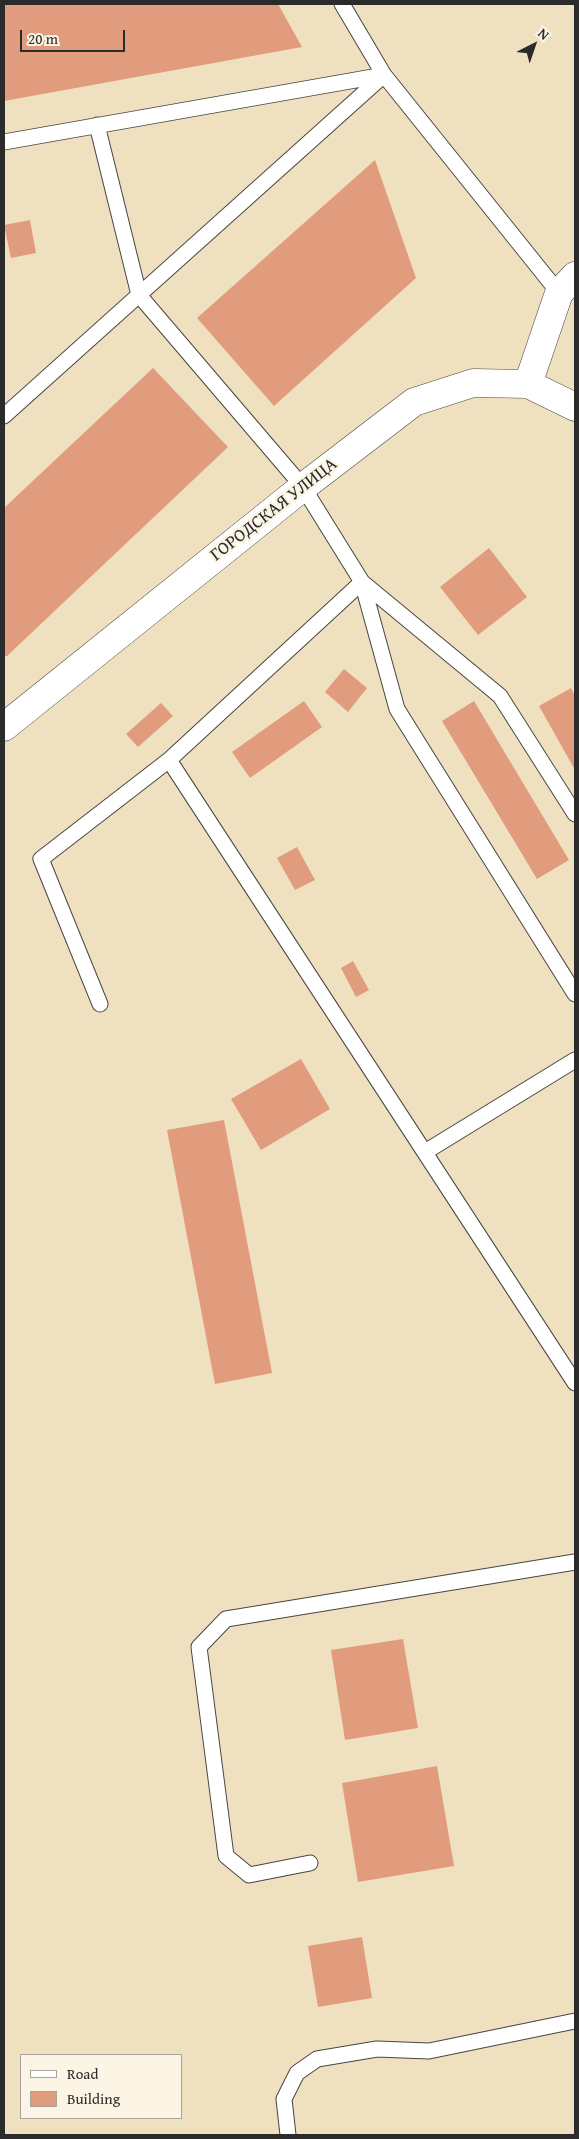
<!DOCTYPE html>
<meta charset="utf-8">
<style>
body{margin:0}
#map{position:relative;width:579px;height:2139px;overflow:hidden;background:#efe0c0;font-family:"Gentium Book Plus",serif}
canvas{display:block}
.frame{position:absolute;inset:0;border:5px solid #2b2b2b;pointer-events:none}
.legend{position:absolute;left:20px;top:2054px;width:162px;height:65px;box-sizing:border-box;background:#fcf5e5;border:1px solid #a8a49b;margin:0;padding:6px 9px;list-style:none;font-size:15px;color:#2b2b2b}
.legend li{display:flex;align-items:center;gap:10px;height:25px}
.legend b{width:25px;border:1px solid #a8a49b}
.north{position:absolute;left:509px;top:20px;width:50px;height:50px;-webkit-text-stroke:4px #fcf5e5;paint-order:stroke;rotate:41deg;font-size:14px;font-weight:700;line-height:20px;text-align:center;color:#2b2b2b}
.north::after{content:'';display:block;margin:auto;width:18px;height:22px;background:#2b2b2b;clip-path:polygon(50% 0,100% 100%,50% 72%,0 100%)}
.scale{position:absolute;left:20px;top:30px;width:105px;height:22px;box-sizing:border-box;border:2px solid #2b2b2b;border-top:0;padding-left:6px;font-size:15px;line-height:18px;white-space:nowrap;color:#2b2b2b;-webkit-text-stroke:4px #fcf5e5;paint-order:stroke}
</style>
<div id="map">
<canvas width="579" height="2139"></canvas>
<div class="frame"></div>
<ul class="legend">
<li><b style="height:6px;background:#fff"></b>Road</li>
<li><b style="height:14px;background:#e19c7e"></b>Building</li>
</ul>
<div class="north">N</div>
<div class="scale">20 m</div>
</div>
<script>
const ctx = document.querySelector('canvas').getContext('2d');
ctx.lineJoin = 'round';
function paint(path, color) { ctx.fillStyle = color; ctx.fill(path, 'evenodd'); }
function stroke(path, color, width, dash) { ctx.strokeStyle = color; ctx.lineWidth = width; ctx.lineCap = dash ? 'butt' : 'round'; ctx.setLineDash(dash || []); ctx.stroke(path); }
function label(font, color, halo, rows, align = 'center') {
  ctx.font = font + ' "Gentium Book Plus",serif'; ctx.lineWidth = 5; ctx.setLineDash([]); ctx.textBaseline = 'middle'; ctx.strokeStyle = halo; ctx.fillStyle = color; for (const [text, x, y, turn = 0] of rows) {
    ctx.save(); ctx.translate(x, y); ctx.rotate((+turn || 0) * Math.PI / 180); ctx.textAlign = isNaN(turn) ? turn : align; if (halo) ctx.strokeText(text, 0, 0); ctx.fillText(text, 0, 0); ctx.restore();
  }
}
paint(new Path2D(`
 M 4,4 L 278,4 L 302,47 L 4,101 Z
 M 375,160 L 416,278 L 274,406 L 197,318 Z
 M 30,220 L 36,253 L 11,258 L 4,225 Z
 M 153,368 L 228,447 L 7,656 L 4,656 L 4,508 Z
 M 489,548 L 527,597 L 478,635 L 440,587 Z
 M 344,669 L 367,688 L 348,712 L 325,692 Z
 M 571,688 L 575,696 L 575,770 L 539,706 Z
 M 304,701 L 322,727 L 250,778 L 232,752 Z
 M 474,701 L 569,860 L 537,879 L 442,721 Z
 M 161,703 L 173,716 L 138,747 L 126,734 Z
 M 297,847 L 315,880 L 295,890 L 277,858 Z
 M 353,961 L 369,990 L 356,997 L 341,968 Z
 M 301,1059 L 330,1109 L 261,1150 L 231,1099 Z
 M 224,1120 L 272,1373 L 215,1384 L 167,1130 Z
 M 403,1639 L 418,1728 L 345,1740 L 331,1650 Z
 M 437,1766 L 454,1866 L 358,1882 L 342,1783 Z
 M 362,1937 L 372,1998 L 318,2007 L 308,1946 Z`), '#e19c7e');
const service = new Path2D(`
 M 342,4 L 384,75 L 559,293
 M 97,125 L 139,295 L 303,487 L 362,582 L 500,696 L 575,814
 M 4,142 L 384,75
 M 4,416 L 384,75
 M 575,994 L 397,709 L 362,582 L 169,760 L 575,1383
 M 100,1004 L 41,859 L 169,760
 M 425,1152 L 575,1060
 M 310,1863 L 249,1875 L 226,1856 L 199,1647 L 226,1619 L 575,1562
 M 288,2135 L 284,2099 L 297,2073 L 317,2059 L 377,2049 L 429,2051 L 575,2021`);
const minor = new Path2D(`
 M 528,384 L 559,293 L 575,276`);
const tertiary = new Path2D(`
 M 4,727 L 303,487 L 414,402 L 473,383 L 528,384 L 575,407`);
stroke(service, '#484641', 17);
stroke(minor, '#484641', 29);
stroke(tertiary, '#484641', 29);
stroke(service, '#fff', 15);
stroke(minor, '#fff', 28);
stroke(tertiary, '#fff', 28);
label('18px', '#2b2b2b', '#fcf5e5', [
 ["ГОРОДСКАЯ УЛИЦА",274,510,-38]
]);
</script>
